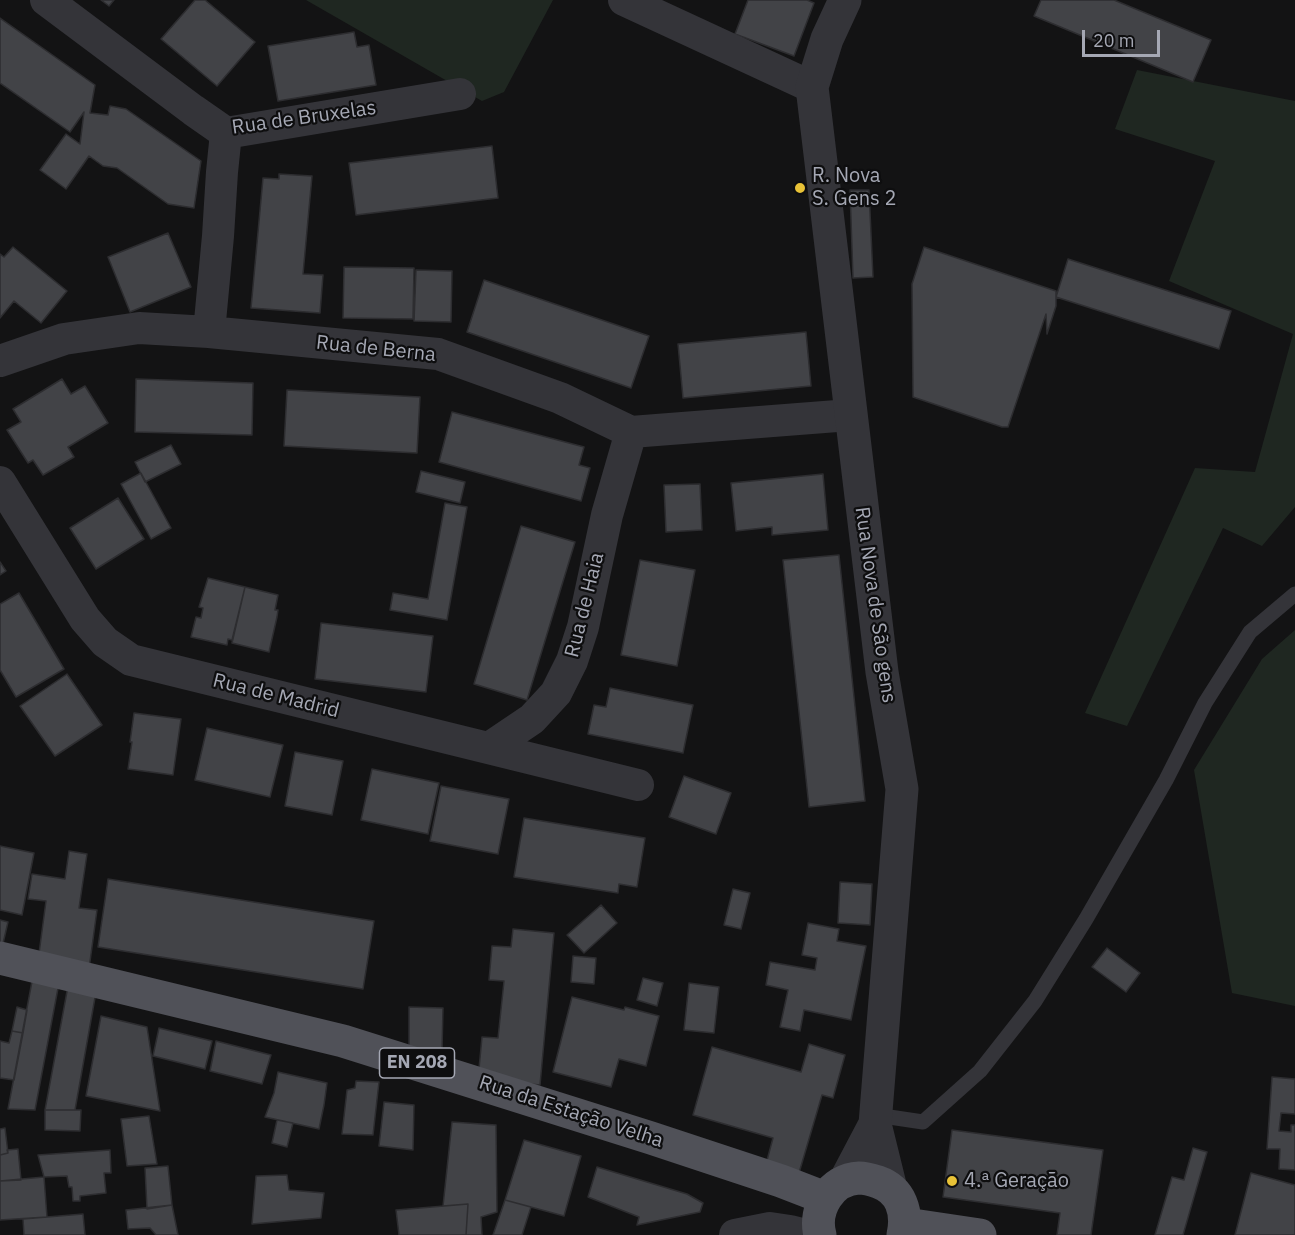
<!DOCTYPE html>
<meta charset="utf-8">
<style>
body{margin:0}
#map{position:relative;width:1295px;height:1235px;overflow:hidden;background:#131314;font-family:"IBM Plex Sans",sans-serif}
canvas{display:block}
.scale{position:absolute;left:1082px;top:30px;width:78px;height:27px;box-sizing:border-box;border:3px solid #a5a8b4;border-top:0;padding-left:8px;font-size:18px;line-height:21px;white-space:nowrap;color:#a5a8b4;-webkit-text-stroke:4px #0e0e0f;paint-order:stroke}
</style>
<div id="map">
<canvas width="1295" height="1235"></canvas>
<div class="scale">20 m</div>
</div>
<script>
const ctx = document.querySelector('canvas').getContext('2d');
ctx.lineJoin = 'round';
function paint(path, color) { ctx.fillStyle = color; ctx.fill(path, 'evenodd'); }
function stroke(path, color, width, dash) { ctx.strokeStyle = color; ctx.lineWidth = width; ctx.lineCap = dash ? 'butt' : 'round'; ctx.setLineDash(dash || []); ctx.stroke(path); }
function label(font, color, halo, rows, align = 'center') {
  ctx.font = font + ' "IBM Plex Sans",sans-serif'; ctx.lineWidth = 4.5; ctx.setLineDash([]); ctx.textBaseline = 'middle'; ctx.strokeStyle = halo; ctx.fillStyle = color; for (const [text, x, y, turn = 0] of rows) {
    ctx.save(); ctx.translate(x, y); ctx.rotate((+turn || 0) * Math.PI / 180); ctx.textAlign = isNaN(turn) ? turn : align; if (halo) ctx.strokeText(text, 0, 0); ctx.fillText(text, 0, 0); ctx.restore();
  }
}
paint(new Path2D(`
 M 306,0 L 553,0 L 504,92 L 482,101 Z
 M 1137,70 L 1295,101 L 1295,507 L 1262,546 L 1223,528 L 1127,726 L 1085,713 L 1195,468 L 1255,472 L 1293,334 L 1169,281 L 1215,161 L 1115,129 Z
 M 1295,630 L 1295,1006 L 1232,993 L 1194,770 L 1262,659 Z`), '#1f2721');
const building = new Path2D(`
 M 101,0 L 114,0 L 109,6 Z
 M 195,0 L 205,0 L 255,42 L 217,86 L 161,39 Z
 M 748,0 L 807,0 L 814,3 L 794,56 L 735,34 Z
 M 1041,0 L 1114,0 L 1211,40 L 1193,82 L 1034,16 Z
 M 0,18 L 95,85 L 90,113 L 108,115 L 110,106 L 126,109 L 201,161 L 194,208 L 168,204 L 117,168 L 103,166 L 89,156 L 66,189 L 40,170 L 66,134 L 80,144 L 84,112 L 70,132 L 0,83 Z
 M 354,32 L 357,47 L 369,45 L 376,85 L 278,101 L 268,46 Z
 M 492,146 L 498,198 L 356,215 L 349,163 Z
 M 279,174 L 312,176 L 303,274 L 323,275 L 320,313 L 251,308 L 263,178 L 279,179 Z
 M 850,190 L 869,190 L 873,277 L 853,278 Z
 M 168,233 L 191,287 L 130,312 L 108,257 Z
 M 13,247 L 67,291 L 41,323 L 14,301 L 0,318 L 0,254 L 4,257 Z
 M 924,247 L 1056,291 L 1056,306 L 1047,334 L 1046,314 L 1008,427 L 1002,427 L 913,397 L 912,284 Z
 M 1068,259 L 1231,311 L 1219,349 L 1056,297 Z
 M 344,267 L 414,268 L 413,319 L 343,318 Z
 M 416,270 L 452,271 L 451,322 L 414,321 Z
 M 484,280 L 649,336 L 631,388 L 467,332 Z
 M 806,332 L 811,386 L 683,398 L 678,344 Z
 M 62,379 L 71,394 L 85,386 L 108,423 L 68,447 L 74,457 L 43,475 L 33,460 L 28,463 L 7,430 L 21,422 L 13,409 Z
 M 136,379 L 253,383 L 252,435 L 135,432 Z
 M 287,390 L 420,397 L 417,453 L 284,446 Z
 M 452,412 L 584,447 L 579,465 L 590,468 L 581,501 L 439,462 Z
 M 171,445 L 181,464 L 145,482 L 135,462 Z
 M 421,471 L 465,482 L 460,503 L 416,492 Z
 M 141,473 L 171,528 L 151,539 L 121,484 Z
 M 823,474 L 828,530 L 772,535 L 772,527 L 736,531 L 731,483 Z
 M 700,484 L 702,530 L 666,532 L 664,485 Z
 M 118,498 L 144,539 L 96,569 L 70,528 Z
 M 445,503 L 467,507 L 447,620 L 390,610 L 393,593 L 428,599 Z
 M 521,526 L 575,542 L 527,700 L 474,684 Z
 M 839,555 L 865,801 L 809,807 L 783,560 Z
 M 640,560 L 695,570 L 677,666 L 621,655 Z
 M 0,562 L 6,571 L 0,575 Z
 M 208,578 L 245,587 L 232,640 L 228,639 L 227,645 L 191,637 L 196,617 L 201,618 L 203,608 L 199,607 Z
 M 245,587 L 278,595 L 275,610 L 278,610 L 277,617 L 269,652 L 232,643 Z
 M 19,593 L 64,669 L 16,697 L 0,670 L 0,604 Z
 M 321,623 L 433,636 L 426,692 L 315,679 Z
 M 67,674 L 102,725 L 55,756 L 20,706 Z
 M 610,688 L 693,705 L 683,753 L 588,734 L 594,705 L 606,707 Z
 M 134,713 L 181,719 L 173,775 L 128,769 L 132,742 L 130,742 Z
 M 207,728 L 283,745 L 270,797 L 195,780 Z
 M 295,752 L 343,761 L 332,815 L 285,806 Z
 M 372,769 L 439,783 L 428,834 L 361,820 Z
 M 684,776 L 731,793 L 716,834 L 669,817 Z
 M 441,786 L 509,799 L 498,854 L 430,841 Z
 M 524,818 L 645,838 L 637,887 L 619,884 L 618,893 L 514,877 Z
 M 0,846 L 34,853 L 22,915 L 0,910 Z
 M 69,851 L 87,854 L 79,908 L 97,910 L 89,969 L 38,961 L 46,901 L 28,899 L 32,874 L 65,879 Z
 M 108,879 L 374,921 L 363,989 L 98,947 Z
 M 840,882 L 872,884 L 870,925 L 838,923 Z
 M 733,889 L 750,893 L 741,929 L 724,925 Z
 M 601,905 L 617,923 L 584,953 L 567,935 Z
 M 0,920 L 8,922 L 1,952 L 0,952 Z
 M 808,923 L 839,929 L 837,941 L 866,946 L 851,1020 L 804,1010 L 800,1031 L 780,1027 L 788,990 L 766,985 L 770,962 L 815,970 L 817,958 L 802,955 Z
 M 513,929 L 554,933 L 540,1085 L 478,1079 L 482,1037 L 498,1038 L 504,981 L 489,980 L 492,946 L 511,947 Z
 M 1107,948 L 1140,973 L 1126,992 L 1092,967 Z
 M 573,956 L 596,958 L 594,984 L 571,982 Z
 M 33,976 L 59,983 L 35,1110 L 8,1109 Z
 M 643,978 L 663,983 L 657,1006 L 637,1000 Z
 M 689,983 L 719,987 L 714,1033 L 684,1030 Z
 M 68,986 L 96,992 L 75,1110 L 45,1110 Z
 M 572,997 L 624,1010 L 625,1007 L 659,1016 L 646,1066 L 619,1059 L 611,1087 L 553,1072 Z
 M 17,1007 L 27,1010 L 23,1033 L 12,1031 Z
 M 409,1007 L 443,1008 L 442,1051 L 409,1051 Z
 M 101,1016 L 147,1027 L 160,1111 L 86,1096 Z
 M 159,1028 L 212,1041 L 205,1069 L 153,1056 Z
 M 12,1031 L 23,1033 L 14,1080 L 0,1078 L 0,1041 L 9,1043 Z
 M 216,1041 L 271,1055 L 262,1084 L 210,1071 Z
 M 809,1044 L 845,1055 L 833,1098 L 822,1095 L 799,1173 L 766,1164 L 773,1138 L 693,1115 L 712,1047 L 801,1072 Z
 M 278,1072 L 327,1083 L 324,1105 L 319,1129 L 265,1117 L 274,1093 Z
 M 1272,1077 L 1295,1079 L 1295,1114 L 1281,1113 L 1279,1131 L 1291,1132 L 1291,1125 L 1295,1125 L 1295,1170 L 1279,1169 L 1280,1149 L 1267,1149 Z
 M 356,1081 L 379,1082 L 373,1135 L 342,1134 L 347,1090 L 355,1088 Z
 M 384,1102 L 414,1105 L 413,1150 L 379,1146 Z
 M 45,1110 L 81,1110 L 80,1131 L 45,1130 Z
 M 149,1116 L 157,1164 L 127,1166 L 121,1119 Z
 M 277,1120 L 293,1123 L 287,1147 L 272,1143 Z
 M 452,1122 L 496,1125 L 497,1212 L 481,1217 L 482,1235 L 466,1235 L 468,1204 L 443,1206 Z
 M 5,1128 L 8,1153 L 0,1155 L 0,1129 Z
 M 952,1130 L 1103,1150 L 1091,1235 L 1057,1235 L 1060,1213 L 943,1197 Z
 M 524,1140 L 581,1156 L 564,1216 L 505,1200 Z
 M 1193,1148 L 1207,1152 L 1183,1235 L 1155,1235 L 1172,1177 L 1184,1180 Z
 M 18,1149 L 21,1180 L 0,1181 L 0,1155 L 8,1153 L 7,1150 Z
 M 110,1150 L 111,1173 L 104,1173 L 106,1193 L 80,1196 L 80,1201 L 73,1201 L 72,1187 L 69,1187 L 67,1176 L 44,1177 L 38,1155 Z
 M 168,1166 L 172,1205 L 147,1209 L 145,1168 Z
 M 597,1167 L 687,1194 L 703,1203 L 700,1212 L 637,1225 L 639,1217 L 588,1197 Z
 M 1251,1173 L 1295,1185 L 1295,1235 L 1235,1235 Z
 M 287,1175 L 289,1190 L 324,1193 L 321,1218 L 252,1224 L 256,1176 Z
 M 44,1177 L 47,1217 L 0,1220 L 0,1181 Z
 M 505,1200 L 531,1207 L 522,1235 L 493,1235 Z
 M 468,1204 L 466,1235 L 399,1235 L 396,1210 Z
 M 172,1205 L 178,1235 L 156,1235 L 150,1228 L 128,1229 L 126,1210 Z
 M 83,1214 L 85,1235 L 24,1235 L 23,1219 Z`);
paint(building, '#424347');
stroke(building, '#2d2d30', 1.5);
stroke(new Path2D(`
 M 876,1115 L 923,1122 L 980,1071 L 1035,1001 L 1086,919 L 1166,780 L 1205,703 L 1250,632 L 1295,594`), '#343439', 15);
stroke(new Path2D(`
 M 46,0 L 193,110 L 226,133 L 460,94
 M 624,0 L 812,87
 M 209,332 L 218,236 L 222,172 L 226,133
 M 0,361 L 64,339 L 139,328 L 209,332 L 438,354 L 560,398 L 631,432 L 850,415
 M 0,482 L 85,619 L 105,642 L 131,660 L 638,785
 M 489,748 L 532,719 L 556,693 L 572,661 L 583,627 L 607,515 L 631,432
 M 735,1235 L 770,1228 L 790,1231 L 806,1235`), '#343439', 32);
stroke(new Path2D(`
 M 845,0 L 827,39 L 812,87 L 882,672 L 902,789 L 875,1124 L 891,1189
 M 845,1181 L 875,1124`), '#343439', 33);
stroke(new Path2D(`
 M 0,958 L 343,1041 L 651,1138 L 781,1181 L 825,1198
 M 906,1224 L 980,1235
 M 820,1235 C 813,1209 831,1179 859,1178 C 865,1178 872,1180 878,1182 C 901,1190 908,1212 903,1235`), '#505158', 33);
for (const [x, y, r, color] of [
 [800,188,6,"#e8c237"],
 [952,1181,6,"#e8c237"]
]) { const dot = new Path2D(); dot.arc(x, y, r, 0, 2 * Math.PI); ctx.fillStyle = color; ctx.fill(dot); stroke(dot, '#0e0e0f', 2); }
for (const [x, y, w] of [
 [417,1063,75]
]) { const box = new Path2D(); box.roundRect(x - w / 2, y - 15, w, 30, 4.5); ctx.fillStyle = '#0e0e0f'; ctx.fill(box); stroke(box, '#a5a8b4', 1.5); }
label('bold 18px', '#a5a8b4', null, [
 ["EN 208",417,1063]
]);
label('20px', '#a5a8b4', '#0e0e0f', [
 ["Rua de Bruxelas",304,118,-8],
 ["Rua de Berna",376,349,6],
 ["Rua de Haia",585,605,-76],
 ["Rua Nova de São gens",875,605,82],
 ["Rua de Madrid",276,696,14],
 ["Rua da Estação Velha",571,1112,18]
]);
label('20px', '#a5a8b4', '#0e0e0f', [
 ["R. Nova",812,176],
 ["S. Gens 2",812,199],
 ["4.ª Geração",964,1181]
], 'left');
</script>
